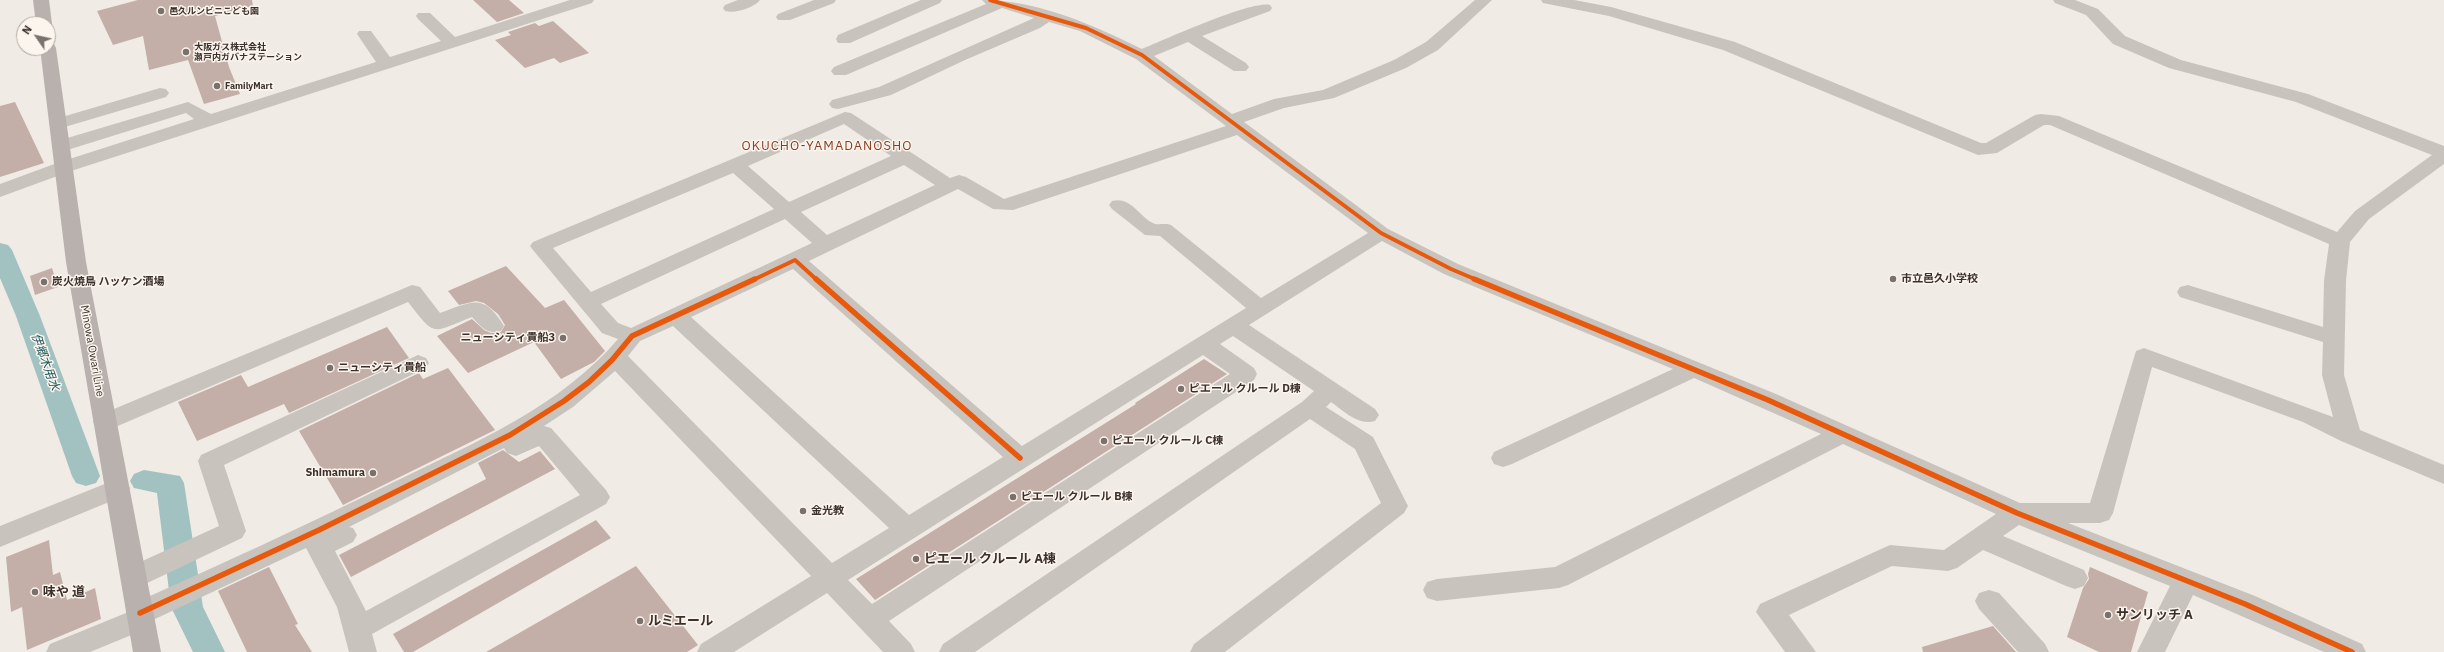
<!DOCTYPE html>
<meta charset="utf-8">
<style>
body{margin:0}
#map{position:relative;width:2444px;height:652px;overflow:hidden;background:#f0ebe5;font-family:"IBM Plex Sans",sans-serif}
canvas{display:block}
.north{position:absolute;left:16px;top:16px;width:40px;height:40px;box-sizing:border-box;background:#fbf5ee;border:1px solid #aea6a0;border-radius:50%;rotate:304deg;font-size:11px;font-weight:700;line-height:16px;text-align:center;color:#3b302b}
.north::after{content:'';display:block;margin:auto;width:14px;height:18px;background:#7a716c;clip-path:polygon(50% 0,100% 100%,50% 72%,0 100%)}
</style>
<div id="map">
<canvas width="2444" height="652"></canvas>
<div class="north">N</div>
</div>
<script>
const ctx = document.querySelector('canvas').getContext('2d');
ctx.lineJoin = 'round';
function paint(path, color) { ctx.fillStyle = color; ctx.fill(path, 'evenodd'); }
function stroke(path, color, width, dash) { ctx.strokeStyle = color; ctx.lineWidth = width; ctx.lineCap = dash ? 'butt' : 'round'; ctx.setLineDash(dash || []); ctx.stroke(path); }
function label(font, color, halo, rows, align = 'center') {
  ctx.font = font + ' "IBM Plex Sans","Noto Sans JP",sans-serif'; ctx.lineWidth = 3; ctx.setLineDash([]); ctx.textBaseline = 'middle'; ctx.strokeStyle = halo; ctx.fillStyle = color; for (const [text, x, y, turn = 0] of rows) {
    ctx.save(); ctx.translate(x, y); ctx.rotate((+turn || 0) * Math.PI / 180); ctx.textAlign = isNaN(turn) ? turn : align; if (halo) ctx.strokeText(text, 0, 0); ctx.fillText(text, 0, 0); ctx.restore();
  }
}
paint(new Path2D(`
 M 0,243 L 8,245 L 12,250 L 40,316 L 100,476 L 96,483 L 86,486 L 76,483 L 72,476 L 16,316 L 0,278 Z
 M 144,470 L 180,476 L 184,483 L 203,607 L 225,652 L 193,652 L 171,607 L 157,493 L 134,488 L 130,481 L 134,474 Z`), '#a1c2c1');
paint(new Path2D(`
 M 138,0 L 252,0 L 253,6 L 215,16 L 229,67 L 240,94 L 204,104 L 188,60 L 149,70 L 143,36 L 113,45 L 97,11 Z
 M 473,0 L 509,0 L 524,13 L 497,22 Z
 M 553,21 L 589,53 L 560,63 L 554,58 L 525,68 L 495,40 L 511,35 L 508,32 L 535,23 L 539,26 Z
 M 15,102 L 44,163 L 0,177 L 0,106 Z
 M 506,266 L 545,308 L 564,300 L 605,351 L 594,362 L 561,379 L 534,342 L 468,373 L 437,336 L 472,319 L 484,330 L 491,333 L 501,332 L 505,325 L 498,314 L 484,303 L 476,301 L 459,305 L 448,291 Z
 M 52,268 L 58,287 L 35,295 L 30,276 Z
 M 387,327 L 409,358 L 289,413 L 284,404 L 197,441 L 178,402 L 241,375 L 248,387 Z
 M 1204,359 L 1227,374 L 875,600 L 856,579 L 1136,404 L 1135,403 Z
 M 448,368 L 495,430 L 343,505 L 299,431 L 419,373 L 423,379 Z
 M 503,450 L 519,462 L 540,451 L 555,469 L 351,577 L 339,555 L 486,479 L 478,463 Z
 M 596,520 L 611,538 L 413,652 L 404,652 L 393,634 Z
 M 49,540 L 53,575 L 60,572 L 67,600 L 95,588 L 101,619 L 27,650 L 22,607 L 11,612 L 6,557 Z
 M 636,566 L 698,645 L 687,652 L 486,652 Z
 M 269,567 L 298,624 L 295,625 L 312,652 L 247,652 L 218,591 Z
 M 2090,567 L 2148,592 L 2131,652 L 2099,652 L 2067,637 L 2083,588 L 2089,579 L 2088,574 Z
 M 1993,626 L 2016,652 L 1923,652 L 1922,647 Z`), '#c3afa7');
paint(new Path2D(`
 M 570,0 L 594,0 L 592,3 L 71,171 L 0,197 L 0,184 L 57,163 L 194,119 L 186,113 L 61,152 L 54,150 L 52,146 L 54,142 L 188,102 L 211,114 L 376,62 L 357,34 L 359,31 L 371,31 L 390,57 L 441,41 L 418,19 L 416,16 L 418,13 L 430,13 L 455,37 Z
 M 738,0 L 760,0 C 754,8 735,14 725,11 L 723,8 L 725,5 Z
 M 814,0 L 836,0 L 834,3 L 790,20 L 778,20 L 776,17 L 778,14 Z
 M 921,0 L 942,0 L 940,3 L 850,43 L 838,43 L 836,39 L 838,35 Z
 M 982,0 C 1038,0 1093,25 1142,49 C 1164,40 1252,0 1270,5 L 1272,8 L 1270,11 L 1202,36 L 1246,63 L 1249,67 L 1246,71 L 1234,71 L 1188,42 L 1154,56 L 1232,114 L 1274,99 L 1323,90 L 1394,60 L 1426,42 L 1475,0 L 1492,0 L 1438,50 L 1406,68 L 1334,98 L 1284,108 L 1244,122 L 1388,229 L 1458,264 L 1776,394 L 2020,503 L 2090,503 L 2136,351 L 2144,348 L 2152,351 L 2333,417 L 2322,375 L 2323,342 L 2180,297 L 2177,292 L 2180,287 L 2188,285 L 2323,327 L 2324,281 L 2329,244 L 2050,125 L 2044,125 L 1997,153 L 1978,155 L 1723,50 L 1609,16 L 1543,3 L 1541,0 L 1574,0 L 1611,7 L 1735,42 L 1981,143 L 1986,143 L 2035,115 L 2041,114 L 2059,116 L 2337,232 L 2355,211 L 2432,155 L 2296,102 L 2169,68 L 2113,44 L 2086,15 L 2055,3 L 2053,0 L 2075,0 L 2098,9 L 2125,36 L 2181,60 L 2308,94 L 2444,146 L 2444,164 L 2369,219 L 2350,242 L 2346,281 L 2344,375 L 2360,430 L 2444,465 L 2444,484 L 2341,441 L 2303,422 L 2152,367 L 2113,513 L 2109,520 L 2100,523 L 2068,523 L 2255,596 L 2362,644 L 2366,652 L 2324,652 L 2193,595 L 2165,652 L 2137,652 L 2170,586 L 2019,525 L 2003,536 L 2084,570 L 2088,578 L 2084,586 L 2075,589 L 2066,586 L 1983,550 L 1957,568 L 1948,571 L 1892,566 L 1789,615 L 1816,652 L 1785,652 L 1756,612 L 1760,604 L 1890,545 L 1944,550 L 1996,514 L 1843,444 L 1568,585 L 1559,588 L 1437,601 L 1427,598 L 1423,590 L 1427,582 L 1437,579 L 1555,567 L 1821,434 L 1694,378 L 1512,464 L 1503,467 L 1494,464 L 1491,458 L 1494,452 L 1673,369 L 1444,274 L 1382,241 L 1249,325 L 1375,409 L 1379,415 L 1375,421 C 1358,426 1344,411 1331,402 L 1326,407 L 1373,437 L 1408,506 L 1404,513 L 1225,652 L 1190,652 L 1194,644 L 1381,503 L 1355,449 L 1310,419 L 975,652 L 939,652 L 943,644 L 1302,402 L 1314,391 L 1233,336 L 1220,344 L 1254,368 L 1257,374 L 1254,380 L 889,621 L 911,644 L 915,652 L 883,652 L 827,593 L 734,652 L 697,652 L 701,644 L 811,576 L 615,371 L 573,407 L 544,426 L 551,428 L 606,490 L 610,497 L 606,504 L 372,634 L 377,652 L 349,652 L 337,607 L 306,548 L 155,619 L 151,627 L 90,652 L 46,652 L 50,644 L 126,613 L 130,605 C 220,565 308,524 396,481 C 474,443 560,407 618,339 L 602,333 L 533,250 L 530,246 L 533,242 L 845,112 L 851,113 L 950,178 L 959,175 L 966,177 L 1004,199 L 1226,126 L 1136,59 L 1080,31 L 1049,22 L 1040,28 L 965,60 L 891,95 L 838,109 L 832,108 L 829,104 L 832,100 L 879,87 L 1034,18 L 1002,8 L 846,75 L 834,75 L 831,71 L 834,67 L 986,4 ZM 844,124 L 891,156 L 789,202 L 748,166 ZM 1237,135 L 1368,233 L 1261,298 L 1171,225 C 1166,223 1159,225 1155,224 C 1139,218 1132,196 1112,201 L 1109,205 L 1112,209 L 1145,235 L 1160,236 L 1246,308 L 1022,446 L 809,261 L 958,189 L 993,209 L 1013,210 ZM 904,165 L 935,185 L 827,235 L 801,212 ZM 733,173 L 774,209 L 591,292 L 553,248 ZM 785,219 L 812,243 L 631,328 L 618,323 L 601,304 ZM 793,269 L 1003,457 L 909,515 L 691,317 ZM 673,326 L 889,528 L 832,563 L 628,356 L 640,341 ZM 1203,355 L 1230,374 L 872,604 L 848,580 ZM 539,446 L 580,495 L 366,611 L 335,551 L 353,542 L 357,535 L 353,528 L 349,527 L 504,448 L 507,453 L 516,456 Z
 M 160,88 L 166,89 L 169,93 L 166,97 L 58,129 L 52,128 L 49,124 L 52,120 Z
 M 412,285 L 420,287 L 440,313 C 472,302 483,292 504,326 L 501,331 C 487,335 481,327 472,317 C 431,333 436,338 408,302 L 113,428 L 105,430 L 97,428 L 93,422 L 97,416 Z
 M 418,355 L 426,358 L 429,363 L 426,368 L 224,465 L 246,531 L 242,538 L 143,585 L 134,588 L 125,585 L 121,577 L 125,569 L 219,526 L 198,461 L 201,455 Z
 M 117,479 L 126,481 L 130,488 L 126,495 L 0,547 L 0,526 Z
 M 1989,590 L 1999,593 L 2045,644 L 2049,652 L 2018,652 L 1979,609 L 1975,601 L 1979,593 Z`), '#c9c3be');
paint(new Path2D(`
 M 33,0 L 49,0 L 52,24 L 50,27 L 48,28 L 48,24 L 36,24 Z
 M 48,43 L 54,44 L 56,48 L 86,262 L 161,652 L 133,652 L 66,262 L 40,48 L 48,48 Z`), '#b8b1ad');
stroke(new Path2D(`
 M 990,0 L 1086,28 L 1142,55 L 1381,233 L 1451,269 L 1477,280
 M 753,280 L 795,260 L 817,280`), '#e8590c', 4);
stroke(new Path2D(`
 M 816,279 L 1020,458
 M 1474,279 L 1768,400 L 2017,513 L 2245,604 L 2352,652
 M 140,613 L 319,530 L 510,435 L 564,401 L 589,382 L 612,360 L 632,336 L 755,279`), '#e8590c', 5.5);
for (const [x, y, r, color] of [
 [161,11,4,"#7a716c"],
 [186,52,4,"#7a716c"],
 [217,86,4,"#7a716c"],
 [1893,279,4,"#7a716c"],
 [44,282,4,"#7a716c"],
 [563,338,4,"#7a716c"],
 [330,368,4,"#7a716c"],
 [1181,389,4,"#7a716c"],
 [1104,441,4,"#7a716c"],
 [373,473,4,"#7a716c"],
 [1013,497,4,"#7a716c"],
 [803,511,4,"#7a716c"],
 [916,559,4,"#7a716c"],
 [35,592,4,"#7a716c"],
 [2108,615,4,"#7a716c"],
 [640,621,4,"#7a716c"]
]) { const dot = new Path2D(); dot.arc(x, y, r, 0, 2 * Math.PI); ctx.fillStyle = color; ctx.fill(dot); stroke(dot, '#fbf5ee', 1.5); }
label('bold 9px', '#3b302b', '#fbf5ee', [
 ["邑久ルンビニこども園",169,11],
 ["大阪ガス株式会社",194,47],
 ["瀬戸内ガバナステーション",194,57],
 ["FamilyMart",225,86]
], 'left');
label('bold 11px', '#3b302b', '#fbf5ee', [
 ["市立邑久小学校",1901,279],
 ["炭火焼鳥 ハッケン酒場",52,282],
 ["ニューシティ貴船3",555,338,"right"],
 ["ニューシティ貴船",338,368],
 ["ピエール クルール D棟",1189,389],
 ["ピエール クルール C棟",1112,441],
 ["Shimamura",365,473,"right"],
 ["ピエール クルール B棟",1021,497],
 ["金光教",811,511]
], 'left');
label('11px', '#3b302b', '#fbf5ee', [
 ["Minowa Owari Line",92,351,80]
]);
label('italic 12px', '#1f5a5e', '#fbf5ee', [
 ["伊郷木用水",45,362,70]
]);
ctx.letterSpacing = '1px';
label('13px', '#8c3b22', '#fbf5ee', [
 ["OKUCHO-YAMADANOSHO",827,146]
]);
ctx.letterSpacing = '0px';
label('bold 13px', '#3b302b', '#fbf5ee', [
 ["ピエール クルール A棟",924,559],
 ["味や 道",43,592],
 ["サンリッチ A",2116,615],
 ["ルミエール",648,621]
], 'left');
</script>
